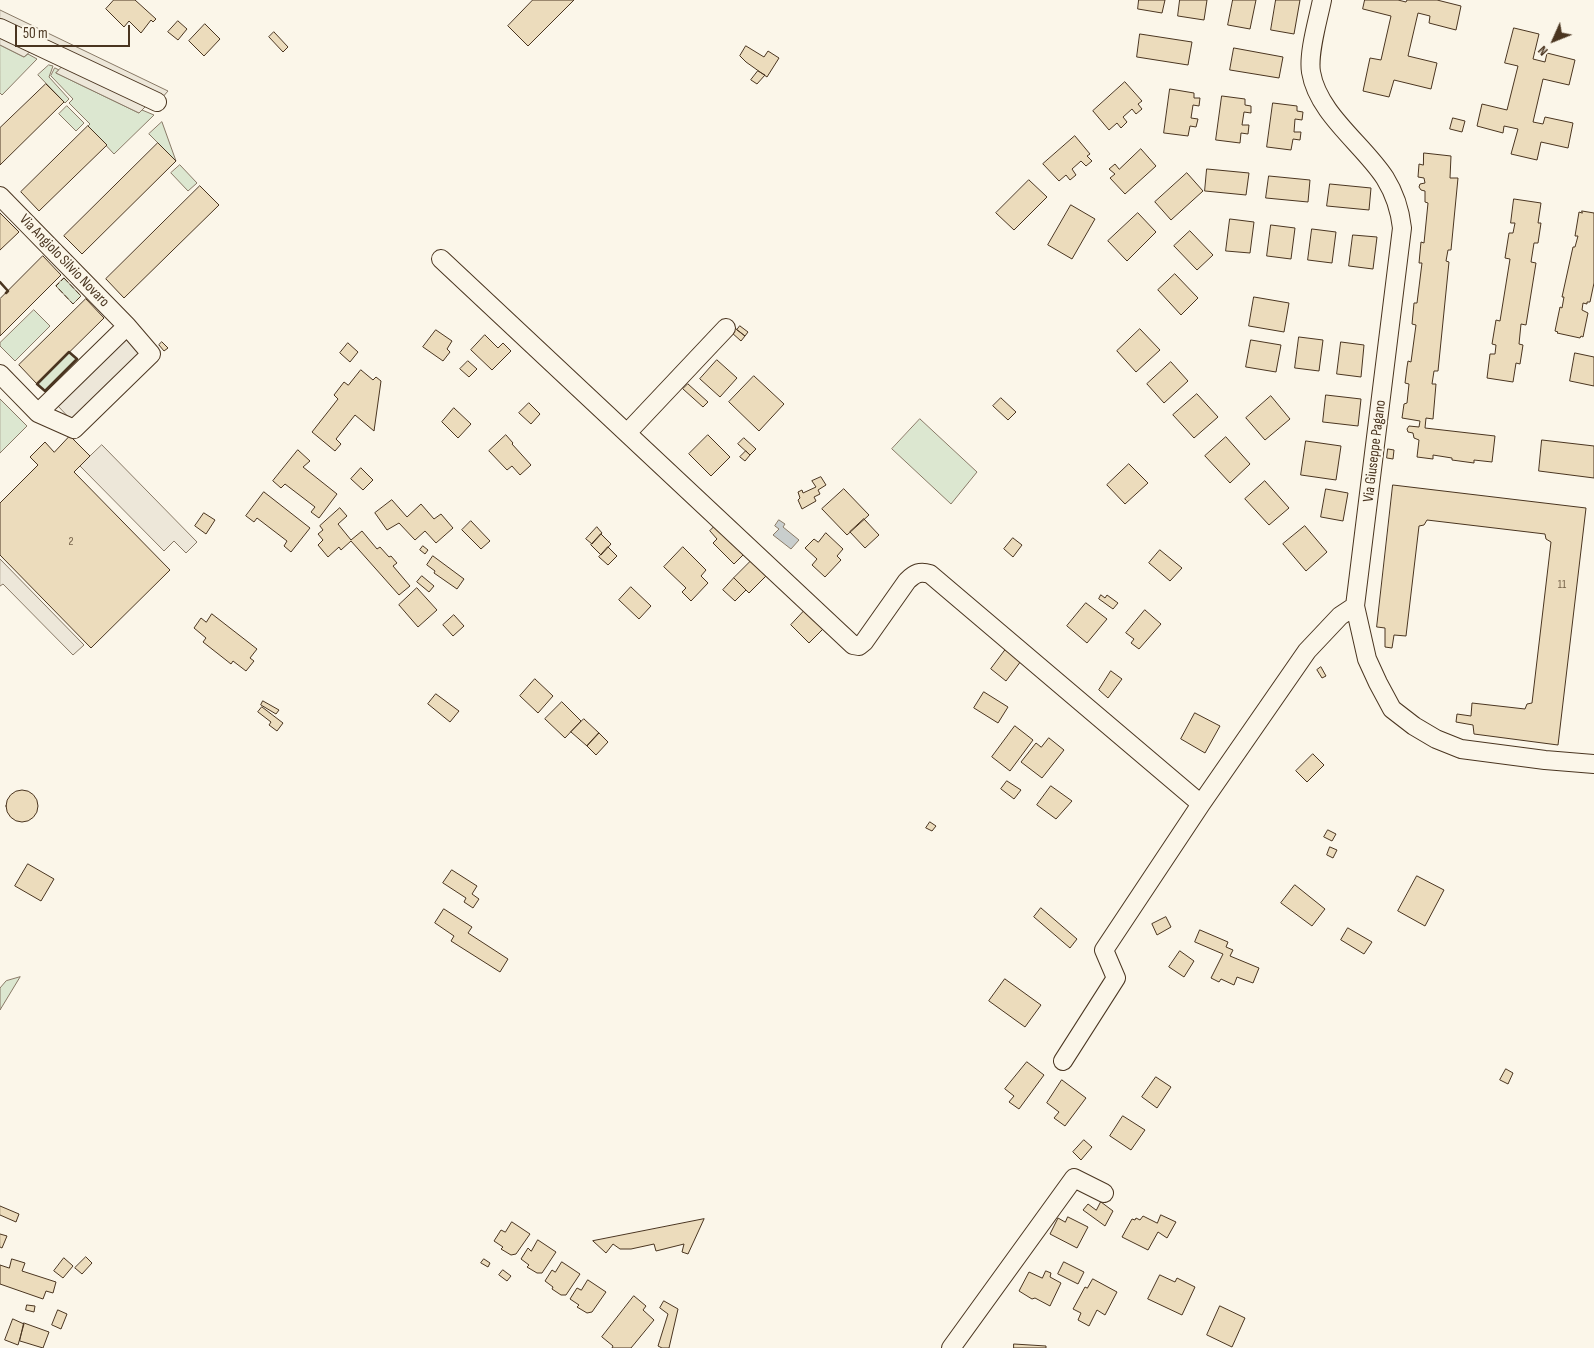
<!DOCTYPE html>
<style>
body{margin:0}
#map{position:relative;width:1594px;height:1348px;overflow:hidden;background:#fbf6e9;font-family:"Sofia Sans Condensed",sans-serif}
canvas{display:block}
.north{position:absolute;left:1529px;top:15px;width:50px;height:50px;-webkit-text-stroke:4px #fbf6e9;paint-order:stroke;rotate:226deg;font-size:14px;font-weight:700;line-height:20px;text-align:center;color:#4a3520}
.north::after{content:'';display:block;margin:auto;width:18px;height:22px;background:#4a3520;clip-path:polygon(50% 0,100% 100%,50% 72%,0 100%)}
.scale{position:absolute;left:15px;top:25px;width:115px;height:22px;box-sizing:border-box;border:2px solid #4a3520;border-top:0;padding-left:6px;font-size:15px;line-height:18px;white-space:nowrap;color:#4a3520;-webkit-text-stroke:4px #fbf6e9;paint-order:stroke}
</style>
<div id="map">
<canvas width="1594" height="1348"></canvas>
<div class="north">N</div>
<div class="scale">50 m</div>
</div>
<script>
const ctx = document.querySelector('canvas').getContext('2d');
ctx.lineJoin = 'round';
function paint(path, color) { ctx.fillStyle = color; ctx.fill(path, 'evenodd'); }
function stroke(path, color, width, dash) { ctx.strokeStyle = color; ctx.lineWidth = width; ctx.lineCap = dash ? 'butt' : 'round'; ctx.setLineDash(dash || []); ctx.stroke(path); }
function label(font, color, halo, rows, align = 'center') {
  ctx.font = font + ' "Sofia Sans Condensed",sans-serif'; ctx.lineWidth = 4; ctx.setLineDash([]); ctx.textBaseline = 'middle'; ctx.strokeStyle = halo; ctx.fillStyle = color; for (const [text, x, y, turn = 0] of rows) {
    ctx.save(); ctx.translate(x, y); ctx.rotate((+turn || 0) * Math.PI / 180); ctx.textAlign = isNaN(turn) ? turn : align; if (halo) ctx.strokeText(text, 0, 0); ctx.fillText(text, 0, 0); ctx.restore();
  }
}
const green = new Path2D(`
 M 0,45 L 24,57 L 28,54 L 37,59 L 2,95 L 0,93 Z
 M 49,65 L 53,66 L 49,77 L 69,99 L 65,103 L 38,75 Z
 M 55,68 L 59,70 L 56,73 L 139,113 L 142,110 L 154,115 L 114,154 L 88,126 L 90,124 L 69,103 L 73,99 L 51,76 Z
 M 67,106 L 84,123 L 76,131 L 59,114 Z
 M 162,122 L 176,161 L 149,134 Z
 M 180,165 L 197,183 L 188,191 L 171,173 Z
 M 64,278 L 81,296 L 73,304 L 56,286 Z
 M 34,310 L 50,326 L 15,361 L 0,346 L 0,343 Z
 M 69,352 L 77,359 L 45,391 L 37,384 Z
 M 0,399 L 27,426 L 0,453 Z
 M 920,419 L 977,472 L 951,504 L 892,449 Z
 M 20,977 L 0,1010 L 0,988 L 6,981 Z`);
paint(green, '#dce7d0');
stroke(green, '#887966', 1);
const parking = new Path2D(`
 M 0,10 L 168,91 L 161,99 L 0,21 Z
 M 0,33 L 33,49 L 24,57 L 0,45 Z
 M 64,65 L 147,105 L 139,113 L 56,73 Z
 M 129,336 L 147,355 L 75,424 L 57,405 Z
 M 102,445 L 197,542 L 186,553 L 174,541 L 164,551 L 80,466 Z
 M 0,559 L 84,645 L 73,655 L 3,584 L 0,586 Z`);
paint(parking, '#ede7d9');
stroke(parking, '#887966', 1);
const water = new Path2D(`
 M 779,520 L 785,524 L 783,527 L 799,540 L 791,549 L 773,535 L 779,529 L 775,526 Z`);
paint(water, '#c9cecd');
stroke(water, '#887966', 1);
const building = new Path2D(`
 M 114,0 L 135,0 L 156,19 L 153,22 L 151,20 L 141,33 L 129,21 L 124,27 L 106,9 Z
 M 533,0 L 574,0 L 528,46 L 508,26 Z
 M 1139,0 L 1165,0 L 1162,13 L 1138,9 Z
 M 1180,0 L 1207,0 L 1204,20 L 1178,16 Z
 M 1233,0 L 1256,0 L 1250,29 L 1228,25 Z
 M 1276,0 L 1300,0 L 1294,34 L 1271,30 Z
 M 1365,0 L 1398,0 L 1406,2 L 1407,0 L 1437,0 L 1461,6 L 1456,30 L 1429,23 L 1430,16 L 1418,13 L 1408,56 L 1437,63 L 1431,89 L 1394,80 L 1389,97 L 1363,91 L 1370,58 L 1381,60 L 1391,16 L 1363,9 Z
 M 178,21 L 187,29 L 178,40 L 168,32 Z
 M 205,24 L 220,39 L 204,56 L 189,41 Z
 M 1514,28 L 1539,34 L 1533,59 L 1545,62 L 1547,53 L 1575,60 L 1569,85 L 1543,79 L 1533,122 L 1543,124 L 1545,117 L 1573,123 L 1568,148 L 1541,142 L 1537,160 L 1511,154 L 1518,129 L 1504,126 L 1503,133 L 1477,126 L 1482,104 L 1507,110 L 1518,66 L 1505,63 Z
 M 274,32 L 288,47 L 283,52 L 269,37 Z
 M 1140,34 L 1192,42 L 1188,65 L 1137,57 Z
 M 746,46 L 764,57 L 768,51 L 779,58 L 767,77 L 746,62 L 740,56 Z
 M 1234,48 L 1283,57 L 1279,78 L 1230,70 Z
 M 758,71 L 765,75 L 757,84 L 751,80 Z
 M 1125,82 L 1142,101 L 1138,104 L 1142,109 L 1136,114 L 1132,109 L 1123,117 L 1127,122 L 1121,128 L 1117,123 L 1109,130 L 1093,111 Z
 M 46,84 L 64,102 L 0,165 L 0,128 Z
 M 1170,89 L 1194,93 L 1194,98 L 1200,98 L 1199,106 L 1193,105 L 1191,118 L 1198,119 L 1196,127 L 1190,126 L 1188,136 L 1164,133 Z
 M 1222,96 L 1245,99 L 1245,105 L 1251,106 L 1251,113 L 1244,112 L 1242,125 L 1249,125 L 1248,134 L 1241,133 L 1240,143 L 1216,140 Z
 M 1273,103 L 1297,106 L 1297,111 L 1303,112 L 1302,120 L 1295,119 L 1294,132 L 1301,132 L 1300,140 L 1293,139 L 1291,150 L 1267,147 Z
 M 1453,118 L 1465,121 L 1462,132 L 1450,129 Z
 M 88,126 L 107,145 L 39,211 L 21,192 Z
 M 1075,136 L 1090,154 L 1087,156 L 1092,161 L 1086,166 L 1081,161 L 1072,169 L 1076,175 L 1070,180 L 1066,175 L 1059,181 L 1043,164 Z
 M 158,143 L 176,161 L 82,254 L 64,236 Z
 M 1141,149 L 1156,166 L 1125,194 L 1110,178 L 1115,174 L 1109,169 L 1115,164 L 1119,169 Z
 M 1424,153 L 1451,156 L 1450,178 L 1458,178 L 1451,250 L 1448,250 L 1446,261 L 1449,262 L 1438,371 L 1434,371 L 1432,384 L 1436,384 L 1433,419 L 1426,418 L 1425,428 L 1495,436 L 1492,462 L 1474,460 L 1474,463 L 1452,460 L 1452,458 L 1433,455 L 1433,459 L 1417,457 L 1419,440 L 1414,438 L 1413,433 L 1408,432 L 1407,429 L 1409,426 L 1419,427 L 1420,421 L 1402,418 L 1404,404 L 1407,403 L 1409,384 L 1405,383 L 1407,367 L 1408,361 L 1411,362 L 1416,325 L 1412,324 L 1414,303 L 1417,303 L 1422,263 L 1419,263 L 1421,242 L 1424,243 L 1428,203 L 1425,202 L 1425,191 L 1421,190 L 1419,187 L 1420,184 L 1425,183 L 1424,178 L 1418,177 L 1419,164 L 1423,165 Z
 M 1207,169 L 1249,173 L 1246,195 L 1205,191 Z
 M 1187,173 L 1203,191 L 1171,220 L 1155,202 Z
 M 1269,176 L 1310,180 L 1308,202 L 1266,198 Z
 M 1029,180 L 1047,197 L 1014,230 L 996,213 Z
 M 1330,184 L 1371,188 L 1369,210 L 1327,206 Z
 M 200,186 L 219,205 L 124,298 L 106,279 Z
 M 1514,199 L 1541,203 L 1538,223 L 1541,223 L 1538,243 L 1534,243 L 1531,262 L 1536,263 L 1526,325 L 1521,324 L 1519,344 L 1523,345 L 1520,364 L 1516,363 L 1513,382 L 1487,378 L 1490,354 L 1495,354 L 1496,345 L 1492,344 L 1496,320 L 1500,321 L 1510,259 L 1505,258 L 1509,233 L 1513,233 L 1515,223 L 1511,223 Z
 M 1071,205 L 1095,219 L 1072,259 L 1048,245 Z
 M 1582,211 L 1594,213 L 1594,283 L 1590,302 L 1587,302 L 1587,304 L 1583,303 L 1582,310 L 1588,313 L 1583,337 L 1581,336 L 1580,338 L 1557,333 L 1558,332 L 1555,331 L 1560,307 L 1562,308 L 1564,297 L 1562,297 L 1573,247 L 1575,247 L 1578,236 L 1575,236 L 1579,212 L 1582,213 Z
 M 0,213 L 19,232 L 0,250 Z
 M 1138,213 L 1156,232 L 1127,261 L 1108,241 Z
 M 1230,219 L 1254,222 L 1250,253 L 1226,251 Z
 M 1271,225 L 1295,228 L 1291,259 L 1267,256 Z
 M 1312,229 L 1336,232 L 1332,263 L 1308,260 Z
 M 1190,231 L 1213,255 L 1197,270 L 1174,246 Z
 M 1353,235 L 1377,237 L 1373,269 L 1349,266 Z
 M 43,256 L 61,275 L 0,336 L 0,299 Z
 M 1175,274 L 1198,298 L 1181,315 L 1158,290 Z
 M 1254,297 L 1289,303 L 1284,332 L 1249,326 Z
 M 86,299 L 104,318 L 37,384 L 19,365 Z
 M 740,326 L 748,332 L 745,336 L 737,330 Z
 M 735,328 L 745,336 L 741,341 L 731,332 Z
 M 1140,329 L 1160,350 L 1136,372 L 1117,351 Z
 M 436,330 L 452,341 L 447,349 L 450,352 L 443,361 L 423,347 Z
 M 485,335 L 498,348 L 503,343 L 511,351 L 492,370 L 471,350 Z
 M 1299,337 L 1323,340 L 1319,371 L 1295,368 Z
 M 1251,340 L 1281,345 L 1276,372 L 1246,367 Z
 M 162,342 L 168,348 L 164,351 L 159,345 Z
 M 1341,342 L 1364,345 L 1361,377 L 1337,374 Z
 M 348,343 L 358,352 L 350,362 L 340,353 Z
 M 1575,353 L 1594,357 L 1594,386 L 1570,381 Z
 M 717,360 L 737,378 L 720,397 L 700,379 Z
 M 468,361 L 477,369 L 469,377 L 460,369 Z
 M 1171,362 L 1188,381 L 1164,403 L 1147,384 Z
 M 361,370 L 373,380 L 376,377 L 381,381 L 374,431 L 355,415 L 336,439 L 341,444 L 335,451 L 312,432 L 338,399 L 334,395 L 344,382 L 348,385 Z
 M 754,376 L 784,404 L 759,431 L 729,402 Z
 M 688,384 L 708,402 L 703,407 L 683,389 Z
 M 1197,394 L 1218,417 L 1194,438 L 1173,415 Z
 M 1326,395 L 1361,399 L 1358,426 L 1323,422 Z
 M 1271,396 L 1290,419 L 1265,440 L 1246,418 Z
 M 1001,398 L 1016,412 L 1008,420 L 993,406 Z
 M 529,403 L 540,414 L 531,424 L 519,413 Z
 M 454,408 L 471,424 L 458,438 L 442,422 Z
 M 506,435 L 513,443 L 512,444 L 531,465 L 520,475 L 512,466 L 507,470 L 489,451 Z
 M 708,435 L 730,457 L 711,476 L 689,454 Z
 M 70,436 L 90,456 L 74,472 L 170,570 L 91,648 L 0,555 L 0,503 L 38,465 L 30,457 L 45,442 L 54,452 Z
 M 1226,437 L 1250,464 L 1230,483 L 1205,456 Z
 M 744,438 L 756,449 L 750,455 L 738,444 Z
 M 1542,440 L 1594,446 L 1594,478 L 1539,471 Z
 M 1306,441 L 1341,446 L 1336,480 L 1301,475 Z
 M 1388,449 L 1394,450 L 1393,459 L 1387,458 Z
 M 298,450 L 310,461 L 303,467 L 337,494 L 319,518 L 311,512 L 315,507 L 285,484 L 281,488 L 273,481 Z
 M 746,451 L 750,455 L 745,461 L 740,457 Z
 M 1129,464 L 1148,483 L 1125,504 L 1107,485 Z
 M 361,468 L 373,480 L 363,490 L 351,479 Z
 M 821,477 L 826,485 L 818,490 L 820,494 L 814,497 L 816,501 L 802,509 L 798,500 L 800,498 L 798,492 L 802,490 L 803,493 L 816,487 L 812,481 Z
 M 1265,481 L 1289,508 L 1269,525 L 1245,499 Z
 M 1393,485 L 1586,508 L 1558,745 L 1474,734 L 1473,725 L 1456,722 L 1457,714 L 1471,716 L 1472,703 L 1525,709 L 1527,704 L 1532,703 L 1551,542 L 1546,539 L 1545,534 L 1427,520 L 1424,525 L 1419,526 L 1406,636 L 1394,635 L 1392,648 L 1385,647 L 1385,628 L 1377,627 Z
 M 844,489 L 869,515 L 847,535 L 822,509 Z
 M 1326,489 L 1348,493 L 1343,521 L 1321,517 Z
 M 264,492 L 310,528 L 291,552 L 284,546 L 287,541 L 257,518 L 254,522 L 246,516 Z
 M 392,500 L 407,517 L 421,504 L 434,519 L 441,514 L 453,528 L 436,543 L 425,531 L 415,540 L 399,523 L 387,530 L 375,513 Z
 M 340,508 L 347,516 L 338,524 L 351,540 L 362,531 L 377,549 L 380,547 L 389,557 L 391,556 L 397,563 L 393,566 L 410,586 L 399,595 L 351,541 L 341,550 L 339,547 L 328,557 L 318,545 L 323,540 L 318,534 L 323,530 L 320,526 Z
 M 204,513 L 215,520 L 206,534 L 195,526 Z
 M 864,519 L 879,535 L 865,548 L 850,532 Z
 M 471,521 L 490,541 L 481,549 L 462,530 Z
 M 715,526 L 744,554 L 734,564 L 713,543 L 717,539 L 710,531 Z
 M 1305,526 L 1327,552 L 1306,571 L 1283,544 Z
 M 597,527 L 602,533 L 592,544 L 586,539 Z
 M 826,533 L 843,549 L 837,556 L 841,560 L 825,577 L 812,565 L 817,559 L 805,548 L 814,539 L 818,542 Z
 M 601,534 L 611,544 L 601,555 L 591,545 Z
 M 1013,538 L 1022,545 L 1013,557 L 1004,549 Z
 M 423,546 L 428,550 L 425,554 L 420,550 Z
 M 608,547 L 617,556 L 608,565 L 599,557 Z
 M 683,547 L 706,570 L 701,576 L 708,583 L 691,601 L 682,592 L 686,588 L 664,567 Z
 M 1160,550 L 1182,568 L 1170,581 L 1149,563 Z
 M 433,556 L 464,579 L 457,589 L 434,573 L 435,571 L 427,565 Z
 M 751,561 L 766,576 L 749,593 L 734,578 Z
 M 422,576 L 434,586 L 429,592 L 417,582 Z
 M 734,578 L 746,590 L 735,601 L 723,590 Z
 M 631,587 L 651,606 L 639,619 L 619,600 Z
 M 417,588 L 437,610 L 418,627 L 399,605 Z
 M 1101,595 L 1105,598 L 1107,595 L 1118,603 L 1113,609 L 1099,599 Z
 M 1086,603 L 1107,619 L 1087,643 L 1067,626 Z
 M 805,610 L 824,628 L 809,643 L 791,625 Z
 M 1145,610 L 1161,624 L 1139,649 L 1131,643 L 1134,639 L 1126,633 Z
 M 212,614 L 257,649 L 250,658 L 254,661 L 246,671 L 233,661 L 231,664 L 203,642 L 206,638 L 194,628 L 201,618 L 206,622 Z
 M 454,615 L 464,626 L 453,636 L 443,625 Z
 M 1006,649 L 1021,661 L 1006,681 L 991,669 Z
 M 1321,667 L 1326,676 L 1322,678 L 1317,670 Z
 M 1111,671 L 1122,679 L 1108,698 L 1099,690 Z
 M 535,679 L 553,696 L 538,713 L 520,696 Z
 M 984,692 L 1008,707 L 998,723 L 974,708 Z
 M 436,694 L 459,711 L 450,722 L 428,704 Z
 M 263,701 L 279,710 L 276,714 L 261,705 Z
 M 562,702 L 581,721 L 565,738 L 545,719 Z
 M 262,707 L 283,723 L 277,731 L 269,725 L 271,722 L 258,712 Z
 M 1195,713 L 1220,726 L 1205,753 L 1181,739 Z
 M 584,719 L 599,733 L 587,746 L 571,732 Z
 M 1015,726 L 1033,740 L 1010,771 L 992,757 Z
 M 599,733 L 608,742 L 596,755 L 587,746 Z
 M 1049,738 L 1064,750 L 1042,778 L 1021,762 L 1036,743 L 1041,747 Z
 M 1313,754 L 1324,765 L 1307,782 L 1296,771 Z
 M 1007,781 L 1021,790 L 1014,799 L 1001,789 Z
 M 1051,786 L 1072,801 L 1056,819 L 1037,805 Z
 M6 806a16 16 0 1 1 32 0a16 16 0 1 1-32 0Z
 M 930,822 L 936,826 L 932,831 L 926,828 Z
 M 1328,830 L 1336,834 L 1332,841 L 1324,837 Z
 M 1330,847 L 1337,850 L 1333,858 L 1327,855 Z
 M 28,864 L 54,879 L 41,901 L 15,886 Z
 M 452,870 L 477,886 L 472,894 L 479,899 L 473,908 L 464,902 L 466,898 L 443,883 Z
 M 1417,876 L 1444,890 L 1425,926 L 1398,911 Z
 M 1295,885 L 1325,909 L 1312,926 L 1281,903 Z
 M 1041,908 L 1077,939 L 1070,948 L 1034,917 Z
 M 444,909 L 472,927 L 468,933 L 508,959 L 500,972 L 451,941 L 454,936 L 435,923 Z
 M 1166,917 L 1171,927 L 1157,935 L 1152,924 Z
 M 1348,928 L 1372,942 L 1364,954 L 1341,940 Z
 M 1200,930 L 1228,942 L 1226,947 L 1233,950 L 1230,956 L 1259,968 L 1253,983 L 1237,977 L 1234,985 L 1221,979 L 1219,982 L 1211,978 L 1223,954 L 1195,942 Z
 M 1180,951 L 1194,961 L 1184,977 L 1169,967 Z
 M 1005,979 L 1041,1005 L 1025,1027 L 989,1001 Z
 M 1027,1062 L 1044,1075 L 1019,1109 L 1009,1102 L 1014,1096 L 1005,1089 Z
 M 1506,1069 L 1513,1073 L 1508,1084 L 1500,1080 Z
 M 1156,1077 L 1171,1087 L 1157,1108 L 1142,1097 Z
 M 1062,1080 L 1086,1098 L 1065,1126 L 1054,1118 L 1059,1112 L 1047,1103 Z
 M 1123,1116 L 1145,1130 L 1131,1150 L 1110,1136 Z
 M 1084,1140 L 1092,1147 L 1081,1160 L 1073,1152 Z
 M 1101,1202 L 1113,1211 L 1105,1226 L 1083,1210 L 1088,1204 L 1096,1210 Z
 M 0,1206 L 19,1214 L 16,1222 L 0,1215 Z
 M 1161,1215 L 1176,1222 L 1167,1238 L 1158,1232 L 1148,1250 L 1122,1237 L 1132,1219 L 1135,1220 L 1136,1218 L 1140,1220 L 1143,1216 L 1157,1223 Z
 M 1068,1217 L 1088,1227 L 1077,1248 L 1050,1234 L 1058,1218 L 1065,1222 Z
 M 704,1219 L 688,1254 L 682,1252 L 684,1244 L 656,1251 L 654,1244 L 631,1249 L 620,1249 L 613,1244 L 606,1253 L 593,1241 Z
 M 512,1222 L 530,1234 L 516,1254 L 511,1255 L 501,1249 L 503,1247 L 494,1241 L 501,1230 L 505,1232 Z
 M 0,1234 L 7,1236 L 2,1248 L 0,1247 Z
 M 538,1240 L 556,1252 L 542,1273 L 537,1273 L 527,1267 L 529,1265 L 521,1259 L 528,1248 L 531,1251 Z
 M 86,1257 L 92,1263 L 82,1274 L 75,1268 Z
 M 64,1258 L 73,1266 L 63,1278 L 54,1271 Z
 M 12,1259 L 25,1263 L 22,1271 L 56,1282 L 53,1293 L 46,1291 L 43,1299 L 0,1284 L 0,1265 L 9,1268 Z
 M 484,1259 L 490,1263 L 488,1267 L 481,1263 Z
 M 562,1262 L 580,1274 L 566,1295 L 561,1295 L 552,1289 L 553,1287 L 545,1281 L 552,1270 L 555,1272 Z
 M 1064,1262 L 1084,1272 L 1078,1284 L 1058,1274 Z
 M 503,1270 L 511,1276 L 507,1281 L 499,1275 Z
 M 1046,1271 L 1051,1273 L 1050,1277 L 1061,1283 L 1050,1306 L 1035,1298 L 1032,1299 L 1019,1291 L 1029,1272 L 1042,1278 Z
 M 1160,1275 L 1175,1282 L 1177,1278 L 1195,1287 L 1182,1315 L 1148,1299 Z
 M 1093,1279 L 1117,1292 L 1105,1315 L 1097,1310 L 1089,1326 L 1078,1320 L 1081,1313 L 1073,1309 L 1085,1287 L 1087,1288 Z
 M 588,1280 L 606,1292 L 592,1312 L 587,1313 L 577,1307 L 579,1305 L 570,1299 L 577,1288 L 581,1290 Z
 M 634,1296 L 646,1306 L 643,1310 L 654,1320 L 631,1348 L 612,1348 L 613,1346 L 602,1337 Z
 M 664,1301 L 678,1309 L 669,1348 L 662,1348 L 658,1346 L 668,1314 L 660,1308 Z
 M 27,1305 L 35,1306 L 34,1312 L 26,1310 Z
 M 1220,1306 L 1245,1318 L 1232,1347 L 1207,1335 Z
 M 58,1310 L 67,1314 L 61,1329 L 52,1325 Z
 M 13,1319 L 24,1324 L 18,1345 L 5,1340 Z
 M 24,1323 L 49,1332 L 43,1348 L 20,1341 Z
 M 1014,1344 L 1046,1346 L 1046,1348 L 1014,1348 Z`);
paint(building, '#ecdcbc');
stroke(building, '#4a3520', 1);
const minor = new Path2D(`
 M 1322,0 C 1318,20 1308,53 1311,72 C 1318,114 1363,144 1385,178 C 1395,194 1400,210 1402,228 L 1355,606 L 1367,659 L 1378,683 L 1392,709 L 1414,726 L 1436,739 L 1461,749 L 1545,760 L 1594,764
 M 0,28 L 157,102
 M 0,196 L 127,326 L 151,354 L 74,429 L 38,413 L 0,374
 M 441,259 L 853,645 L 859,646 L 864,642 L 907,581 C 915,573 920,571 930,574 L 1201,804
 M 38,413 L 127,326
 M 627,433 L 726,328
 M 1063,1061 L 1116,978 L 1104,950 L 1201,804 L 1307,651 L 1340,616 L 1355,606
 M 951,1348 L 1074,1178 L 1104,1193`);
stroke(minor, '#4a3520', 20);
stroke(minor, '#fbf6e9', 18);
stroke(new Path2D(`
 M 64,278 L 81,296 L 73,304 L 56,286 Z`), '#4a3520', 1, [6, 2.5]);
stroke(new Path2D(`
 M 0,282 L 8,291 L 6,293
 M 69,352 L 77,359 L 45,391 L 37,384 Z`), '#4a3520', 2.5);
label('12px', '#725f47', null, [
 ["2",71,542],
 ["11",1562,585]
]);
label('15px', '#4a3520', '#fbf6e9', [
 ["Via Angiolo Silvio Novaro",64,261,46],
 ["Via Giuseppe Pagano",1375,451,-83]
]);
</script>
